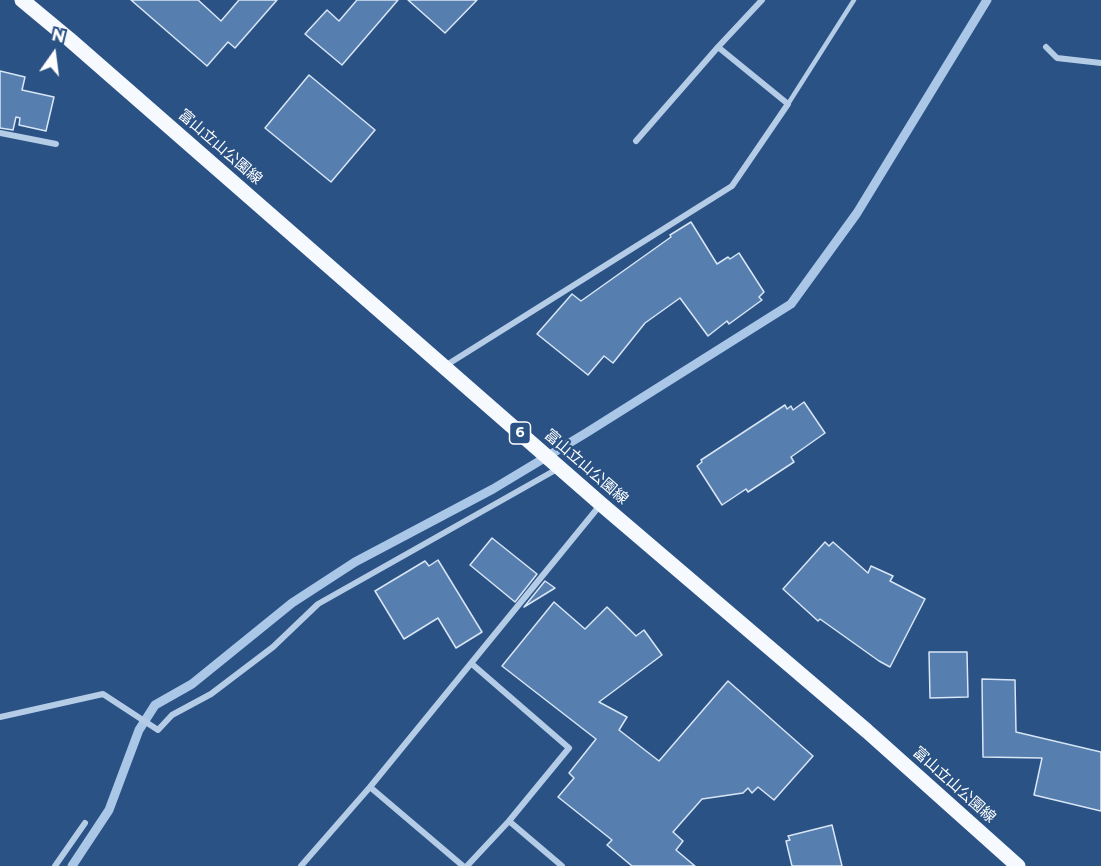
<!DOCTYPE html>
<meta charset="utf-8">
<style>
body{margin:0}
#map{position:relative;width:1101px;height:866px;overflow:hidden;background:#2a5285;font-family:Montserrat,sans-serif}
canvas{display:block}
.north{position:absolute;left:24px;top:24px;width:60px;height:60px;-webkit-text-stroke:4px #2a5285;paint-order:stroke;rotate:14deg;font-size:16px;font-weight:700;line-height:24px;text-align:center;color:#fff}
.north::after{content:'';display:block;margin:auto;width:21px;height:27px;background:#fff;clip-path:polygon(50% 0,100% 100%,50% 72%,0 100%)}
</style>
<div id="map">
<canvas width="1101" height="866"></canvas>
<div class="north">N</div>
</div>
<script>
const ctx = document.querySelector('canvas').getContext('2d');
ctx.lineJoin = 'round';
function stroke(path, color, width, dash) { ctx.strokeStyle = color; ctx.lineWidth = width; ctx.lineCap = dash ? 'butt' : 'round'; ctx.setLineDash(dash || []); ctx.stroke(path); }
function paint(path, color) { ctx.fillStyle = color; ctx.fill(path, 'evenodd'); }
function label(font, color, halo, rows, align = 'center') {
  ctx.font = font + ' Montserrat,"Noto Sans JP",sans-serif'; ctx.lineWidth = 4.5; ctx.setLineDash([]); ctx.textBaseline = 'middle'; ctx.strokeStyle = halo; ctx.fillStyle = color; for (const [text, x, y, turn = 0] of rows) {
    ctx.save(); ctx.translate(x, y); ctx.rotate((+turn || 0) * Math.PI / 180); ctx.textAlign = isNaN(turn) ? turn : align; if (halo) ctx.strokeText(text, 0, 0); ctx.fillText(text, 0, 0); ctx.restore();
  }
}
stroke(new Path2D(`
 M 72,866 L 109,810 L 139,730 L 155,705 L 192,684 L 292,603 L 355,562 L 493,489 L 586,433 L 791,304 L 857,213 L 987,0`), '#aac7e7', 9);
const building = new Path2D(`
 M 131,0 L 198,0 L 221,21 L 239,0 L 277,0 L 235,48 L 228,42 L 207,66 Z
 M 357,0 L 398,0 L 342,65 L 305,34 L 327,10 L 339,21 Z
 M 408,0 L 477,0 L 445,33 Z
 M 0,71 L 25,77 L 22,90 L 54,97 L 46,131 L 19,125 L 20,118 L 16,117 L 13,130 L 0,128 Z
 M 309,75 L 375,130 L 331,182 L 265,128 Z
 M 691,222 L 717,264 L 728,257 L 730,259 L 739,253 L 764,292 L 759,297 L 762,300 L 729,324 L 727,321 L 708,336 L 680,298 L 645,323 L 613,363 L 604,356 L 588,375 L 537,334 L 572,294 L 581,301 L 671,237 L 670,235 Z
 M 804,402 L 825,433 L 791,457 L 794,462 L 748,492 L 746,489 L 722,505 L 697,466 L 702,462 L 701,460 L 785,405 L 787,409 L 791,406 L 793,410 Z
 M 492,538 L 537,574 L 515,602 L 470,565 Z
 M 825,542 L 829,546 L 833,542 L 868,573 L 871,566 L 893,576 L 890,581 L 925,599 L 890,667 L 879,661 L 820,619 L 818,621 L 783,589 Z
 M 438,560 L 482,632 L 456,648 L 438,618 L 404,639 L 375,591 L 425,561 L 429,566 Z
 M 545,581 L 555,588 L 524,607 Z
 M 554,602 L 585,629 L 607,607 L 636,636 L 644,630 L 662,655 L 599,702 L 627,717 L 619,730 L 659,761 L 728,681 L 813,756 L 774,800 L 758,787 L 752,793 L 748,788 L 743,793 L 702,799 L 673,832 L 683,841 L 676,850 L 695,866 L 632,866 L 607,845 L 612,840 L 558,797 L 574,778 L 569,773 L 596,739 L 502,666 Z
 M 929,652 L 967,652 L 968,697 L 930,698 Z
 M 982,679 L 1015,680 L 1016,732 L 1101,752 L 1101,811 L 1034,795 L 1042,758 L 983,757 Z
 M 832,825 L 842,866 L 792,866 L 786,841 L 790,840 L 788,836 Z`);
paint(building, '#567eae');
stroke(building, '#d8e6f6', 1.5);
stroke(new Path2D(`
 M 788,104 L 854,0`), '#b5cce7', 4.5);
stroke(new Path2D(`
 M 1046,47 L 1057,58 L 1101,63
 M 0,133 L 56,144
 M 636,141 L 718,47 L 762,0
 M 445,366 L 732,186 L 788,104 L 718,47
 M 472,664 L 569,748 L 509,821 L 562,866
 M 0,717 L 103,694 L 158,730 L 172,715 L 211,694 L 273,647 L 318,604 L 559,468
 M 370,787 L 463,866
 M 55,866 L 85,823
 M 301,866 L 370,787 L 601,504
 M 467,866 L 509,821`), '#b5cce7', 6);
stroke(new Path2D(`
 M 22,0 L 69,39 L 601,504 L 867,731 L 1018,866`), '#f6f9fe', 15);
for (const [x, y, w] of [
 [520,433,21]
]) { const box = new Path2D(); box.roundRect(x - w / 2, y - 11, w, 22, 4.5); ctx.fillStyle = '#2a5285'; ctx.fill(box); stroke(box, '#fff', 1.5); }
label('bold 14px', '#fff', null, [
 ["6",520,433]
]);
label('15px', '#fff', '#2a5285', [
 ["富山立山公園線",220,147,41],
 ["富山立山公園線",586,467,41],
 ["富山立山公園線",954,785,42]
]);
</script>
